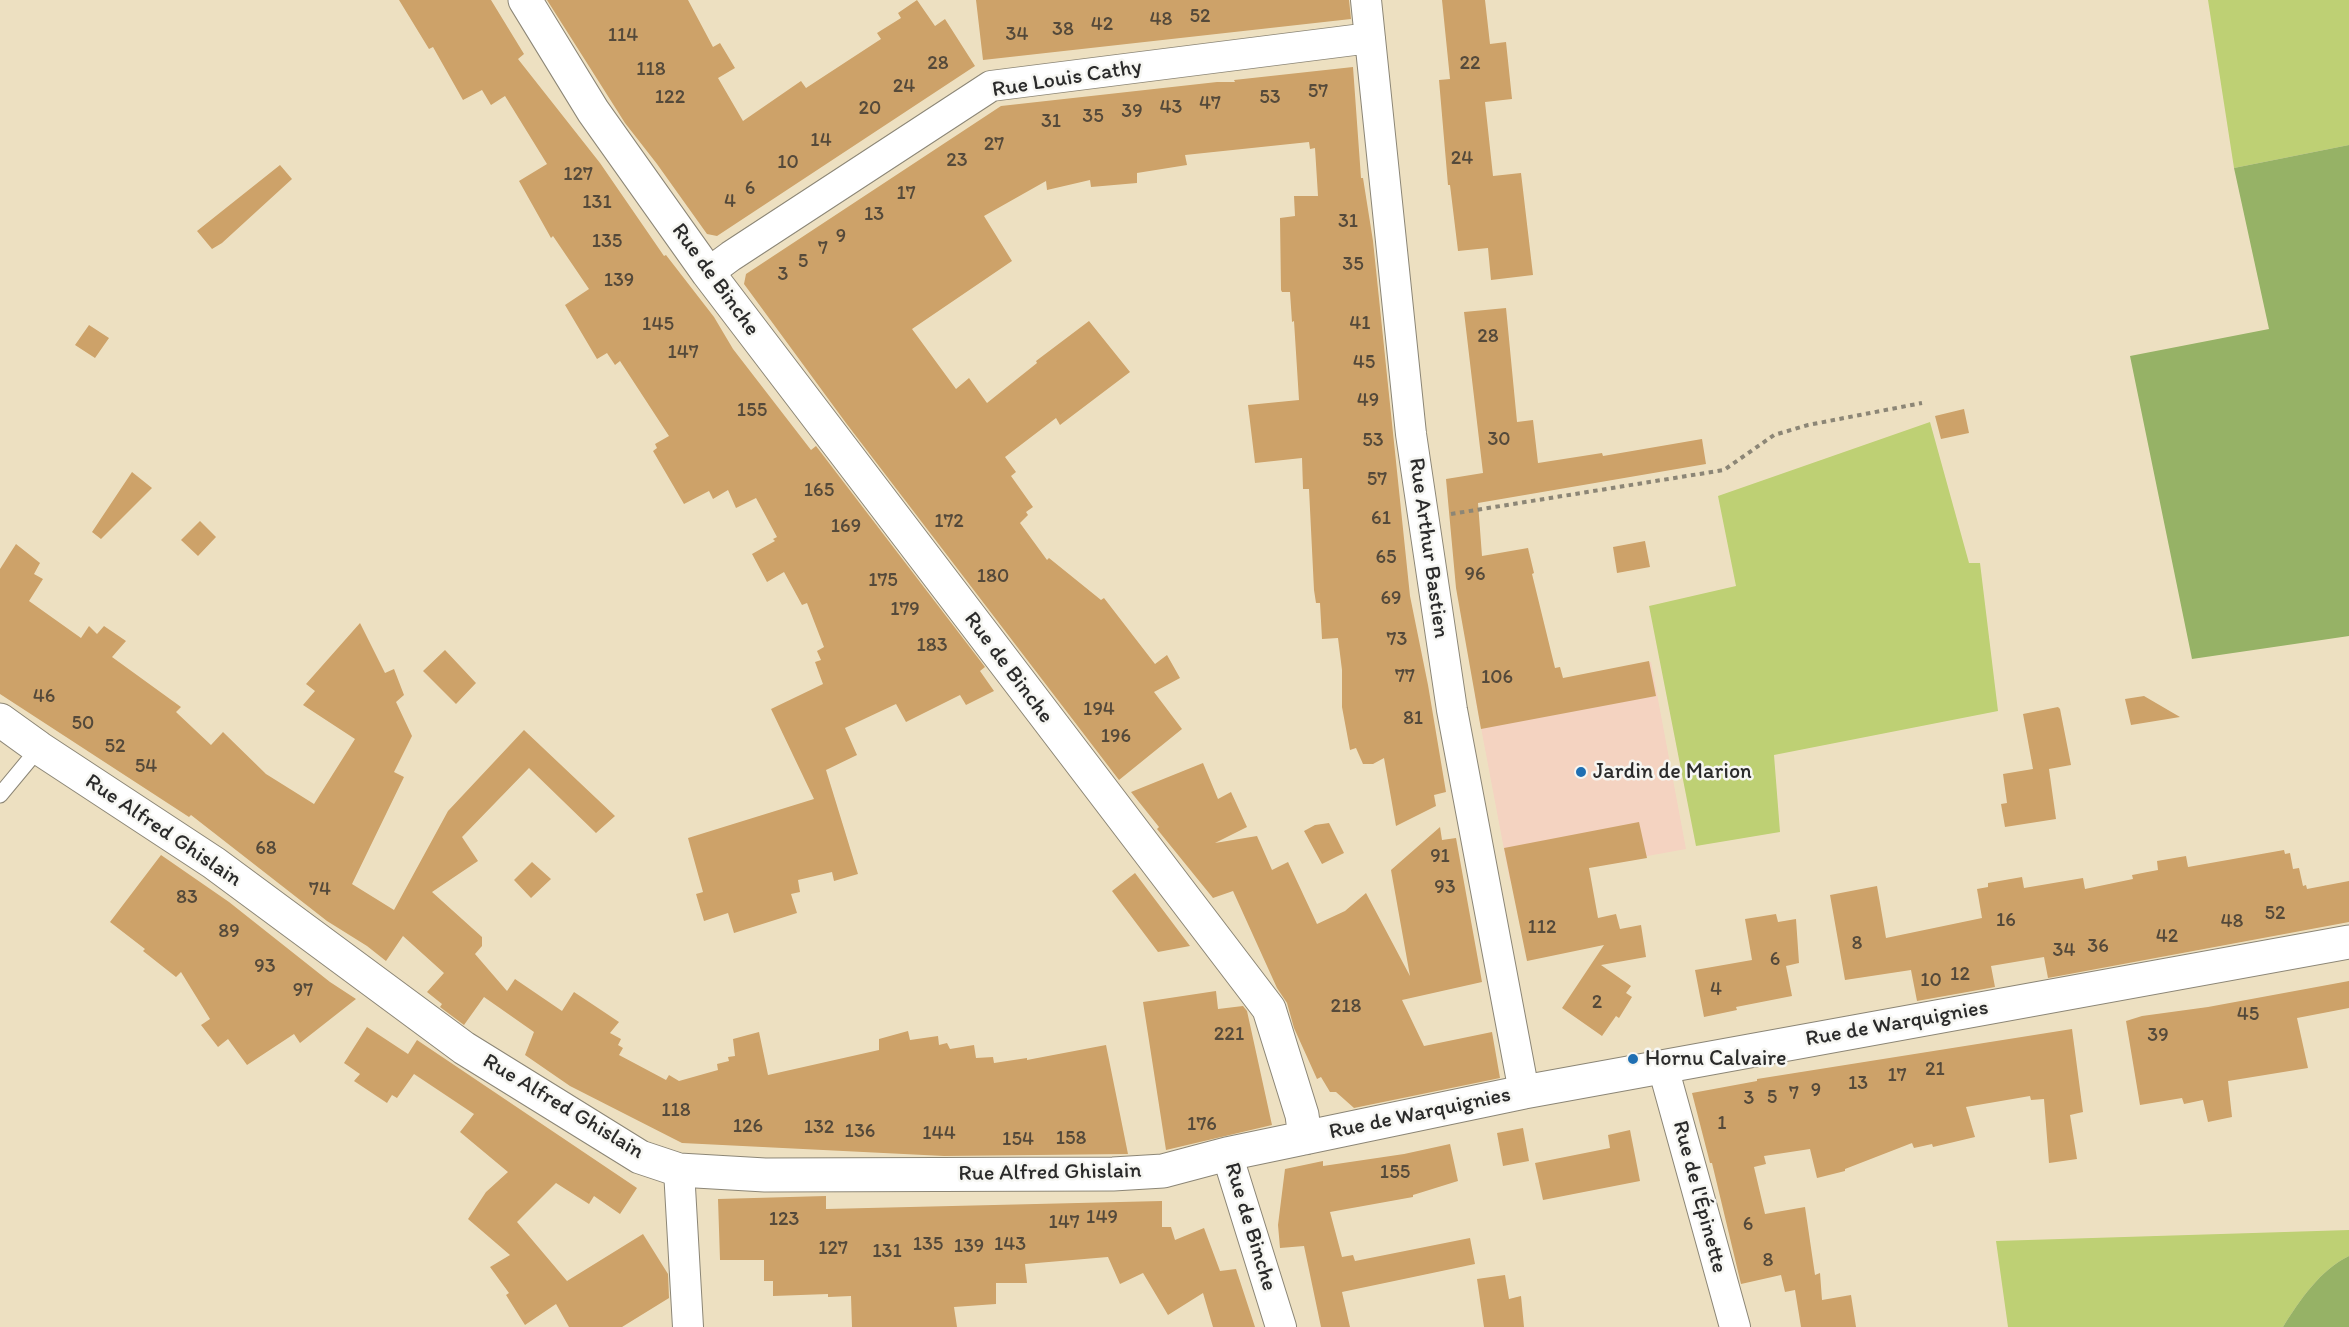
<!DOCTYPE html>
<meta charset="utf-8">
<style>
body{margin:0}
canvas{display:block;background:#ede0c1}
</style>
<canvas width="2349" height="1327"></canvas>
<script>
const ctx = document.querySelector('canvas').getContext('2d');
ctx.lineJoin = 'round';
function paint(path, color) { ctx.fillStyle = color; ctx.fill(path, 'evenodd'); }
function stroke(path, color, width, dash) { ctx.strokeStyle = color; ctx.lineWidth = width; ctx.lineCap = dash ? 'butt' : 'round'; ctx.setLineDash(dash || []); ctx.stroke(path); }
function label(font, color, halo, rows, align = 'center') {
  ctx.font = font + ' Itim,sans-serif'; ctx.lineWidth = 5; ctx.setLineDash([]); ctx.textBaseline = 'middle'; ctx.strokeStyle = halo; ctx.fillStyle = color; for (const [text, x, y, turn = 0] of rows) {
    ctx.save(); ctx.translate(x, y); ctx.rotate((+turn || 0) * Math.PI / 180); ctx.textAlign = isNaN(turn) ? turn : align; if (halo) ctx.strokeText(text, 0, 0); ctx.fillText(text, 0, 0); ctx.restore();
  }
}
paint(new Path2D(`
 M 1651,662 L 1686,849 L 1510,881 L 1475,696 Z`), '#f4d3c1');
paint(new Path2D(`
 M 2208,0 L 2349,0 L 2349,145 L 2234,168 Z
 M 1930,422 L 1969,563 L 1980,563 L 1998,711 L 1774,755 L 1780,832 L 1696,846 L 1649,606 L 1736,586 L 1718,496 Z
 M 2349,1230 L 2349,1256 C 2321,1269 2299,1301 2283,1327 L 2008,1327 L 1996,1241 Z`), '#bed074');
paint(new Path2D(`
 M 2349,145 L 2349,636 L 2192,659 L 2130,356 L 2269,329 L 2234,168 Z
 M 2349,1256 L 2349,1327 L 2283,1327 C 2299,1301 2321,1269 2349,1256 Z`), '#96b266');
paint(new Path2D(`
 M 399,0 L 491,0 L 524,54 L 518,59 L 600,163 L 664,256 L 666,255 L 714,317 L 733,349 L 811,450 L 816,446 L 985,667 L 980,671 L 994,691 L 966,705 L 960,695 L 906,722 L 896,704 L 845,728 L 857,755 L 826,770 L 858,874 L 834,881 L 832,872 L 798,880 L 800,892 L 791,894 L 797,913 L 734,933 L 728,913 L 704,921 L 696,894 L 703,892 L 688,838 L 814,799 L 771,709 L 823,684 L 815,662 L 821,660 L 817,651 L 824,647 L 807,603 L 802,605 L 784,572 L 767,582 L 752,554 L 775,541 L 773,539 L 777,537 L 756,498 L 736,508 L 728,490 L 713,499 L 709,491 L 684,504 L 653,451 L 657,448 L 655,444 L 669,436 L 620,361 L 615,365 L 607,353 L 597,359 L 565,305 L 589,289 L 553,236 L 551,238 L 519,181 L 547,164 L 505,96 L 491,105 L 482,90 L 463,100 L 433,47 L 429,49 Z
 M 547,0 L 688,0 L 713,47 L 720,43 L 735,68 L 718,78 L 743,121 L 801,81 L 806,88 L 881,39 L 877,33 L 901,18 L 898,13 L 917,0 L 935,26 L 945,19 L 975,66 L 717,236 L 707,234 L 657,164 L 625,123 Z
 M 976,0 L 1349,0 L 1351,19 L 983,60 Z
 M 1442,0 L 1485,0 L 1490,44 L 1506,42 L 1512,99 L 1485,102 L 1493,176 L 1521,173 L 1533,275 L 1491,280 L 1488,248 L 1458,251 L 1450,185 L 1448,185 L 1439,80 L 1450,79 Z
 M 1353,67 L 1361,178 L 1363,178 L 1373,241 L 1410,596 L 1428,685 L 1446,792 L 1434,795 L 1436,806 L 1396,826 L 1384,758 L 1373,764 L 1363,764 L 1356,748 L 1350,750 L 1342,707 L 1342,670 L 1338,638 L 1322,639 L 1320,603 L 1316,603 L 1314,590 L 1309,489 L 1303,489 L 1302,458 L 1255,463 L 1248,405 L 1299,400 L 1294,321 L 1292,322 L 1290,292 L 1282,292 L 1281,290 L 1280,218 L 1295,216 L 1294,196 L 1318,196 L 1315,148 L 1310,149 L 1309,142 L 1185,155 L 1187,165 L 1137,173 L 1137,183 L 1091,187 L 1090,180 L 1047,190 L 1046,181 L 984,216 L 1012,261 L 912,329 L 956,389 L 969,378 L 987,403 L 1037,363 L 1036,361 L 1089,321 L 1130,372 L 1060,425 L 1056,418 L 1005,457 L 1016,472 L 1011,476 L 1033,507 L 1026,512 L 1028,515 L 1020,523 L 1047,560 L 1049,558 L 1101,600 L 1104,598 L 1155,664 L 1167,655 L 1180,678 L 1154,692 L 1182,729 L 1119,780 L 846,423 L 744,284 L 746,274 L 1001,106 L 1217,82 L 1235,82 L 1234,80 Z
 M 280,165 L 292,179 L 222,243 L 212,249 L 197,231 Z
 M 1506,308 L 1517,422 L 1533,420 L 1538,463 L 1602,453 L 1603,456 L 1702,439 L 1706,464 L 1478,503 L 1482,556 L 1528,548 L 1534,573 L 1532,574 L 1555,668 L 1560,667 L 1563,678 L 1649,661 L 1656,696 L 1481,729 L 1456,588 L 1446,479 L 1483,473 L 1464,312 Z
 M 89,325 L 109,338 L 95,358 L 75,345 Z
 M 1964,409 L 1969,433 L 1941,439 L 1935,416 Z
 M 132,472 L 152,488 L 101,539 L 92,532 Z
 M 200,521 L 216,537 L 198,556 L 181,540 Z
 M 1645,541 L 1650,567 L 1617,573 L 1613,547 Z
 M 16,544 L 40,563 L 34,574 L 43,579 L 29,601 L 81,638 L 89,626 L 97,634 L 104,626 L 126,641 L 112,657 L 181,707 L 176,712 L 211,745 L 223,732 L 266,774 L 314,804 L 355,739 L 303,705 L 315,691 L 306,684 L 360,623 L 385,673 L 394,669 L 404,695 L 396,702 L 412,736 L 394,772 L 404,777 L 352,884 L 394,910 L 448,811 L 524,730 L 615,816 L 596,833 L 529,768 L 462,837 L 478,861 L 432,892 L 482,937 L 482,946 L 475,954 L 507,991 L 515,979 L 562,1011 L 574,992 L 619,1022 L 610,1033 L 621,1039 L 618,1045 L 623,1048 L 619,1055 L 666,1080 L 669,1075 L 679,1081 L 718,1070 L 717,1064 L 729,1061 L 728,1057 L 735,1056 L 733,1039 L 759,1032 L 768,1075 L 879,1050 L 879,1039 L 908,1031 L 910,1040 L 938,1036 L 939,1045 L 947,1043 L 950,1049 L 974,1045 L 976,1058 L 993,1057 L 994,1063 L 1027,1058 L 1027,1060 L 1106,1045 L 1128,1154 L 944,1156 L 682,1143 L 570,1086 L 525,1055 L 534,1032 L 484,997 L 464,1025 L 440,1007 L 442,1004 L 427,992 L 444,973 L 403,936 L 386,961 L 367,946 L 327,921 L 191,815 L 189,817 L 0,694 L 0,569 Z
 M 445,650 L 476,683 L 456,704 L 423,671 Z
 M 2144,696 L 2180,717 L 2131,725 L 2125,699 Z
 M 2058,707 L 2060,709 L 2071,765 L 2049,769 L 2056,819 L 2005,827 L 2001,804 L 2007,803 L 2003,774 L 2033,769 L 2023,714 Z
 M 1203,763 L 1218,799 L 1231,792 L 1247,827 L 1215,843 L 1257,836 L 1272,870 L 1288,862 L 1317,924 L 1345,911 L 1366,893 L 1410,976 L 1391,870 L 1440,827 L 1442,840 L 1456,838 L 1482,982 L 1402,1000 L 1424,1046 L 1492,1032 L 1500,1078 L 1354,1108 L 1336,1092 L 1330,1092 L 1321,1077 L 1317,1079 L 1294,1028 L 1287,1003 L 1277,988 L 1233,891 L 1213,898 L 1157,829 L 1159,827 L 1131,792 Z
 M 1639,822 L 1647,858 L 1589,868 L 1598,918 L 1616,914 L 1620,929 L 1641,925 L 1646,957 L 1601,965 L 1631,986 L 1626,993 L 1632,997 L 1619,1018 L 1616,1016 L 1602,1036 L 1562,1008 L 1604,945 L 1527,961 L 1504,848 Z
 M 1329,823 L 1344,853 L 1322,864 L 1304,831 L 1315,825 Z
 M 2284,850 L 2285,854 L 2290,853 L 2293,869 L 2299,868 L 2303,886 L 2306,885 L 2307,889 L 2349,881 L 2349,922 L 2048,978 L 2044,957 L 1991,966 L 1995,987 L 1917,1001 L 1911,970 L 1845,980 L 1830,895 L 1877,886 L 1886,938 L 1982,918 L 1977,889 L 1988,887 L 1988,883 L 2022,877 L 2024,888 L 2083,878 L 2085,889 L 2133,879 L 2132,875 L 2158,870 L 2157,861 L 2186,856 L 2188,867 Z
 M 161,855 L 229,902 L 330,982 L 356,999 L 300,1043 L 294,1034 L 247,1065 L 228,1039 L 218,1047 L 201,1025 L 210,1019 L 181,972 L 176,977 L 143,951 L 145,949 L 110,922 Z
 M 532,862 L 551,879 L 531,898 L 514,880 Z
 M 1135,873 L 1190,946 L 1158,952 L 1112,891 Z
 M 1776,914 L 1778,922 L 1796,919 L 1799,963 L 1786,966 L 1792,996 L 1736,1007 L 1737,1010 L 1704,1017 L 1695,970 L 1752,960 L 1745,919 Z
 M 2349,981 L 2349,1008 L 2297,1018 L 2308,1068 L 2228,1081 L 2232,1117 L 2208,1122 L 2203,1100 L 2184,1104 L 2182,1098 L 2140,1105 L 2126,1021 L 2142,1016 L 2208,1007 Z
 M 1216,991 L 1218,1009 L 1243,1006 L 1247,1011 L 1272,1125 L 1166,1150 L 1143,1002 Z
 M 367,1027 L 408,1054 L 417,1040 L 637,1188 L 620,1214 L 594,1196 L 589,1204 L 556,1183 L 517,1222 L 567,1281 L 643,1234 L 668,1274 L 669,1298 L 622,1327 L 569,1327 L 556,1304 L 525,1325 L 506,1295 L 509,1293 L 490,1267 L 510,1255 L 468,1219 L 486,1192 L 508,1172 L 460,1132 L 474,1114 L 414,1074 L 397,1098 L 392,1095 L 387,1103 L 354,1081 L 360,1074 L 344,1063 Z
 M 2072,1029 L 2083,1112 L 2070,1115 L 2077,1159 L 2049,1163 L 2044,1099 L 2031,1100 L 2030,1096 L 1966,1107 L 1975,1137 L 1933,1147 L 1932,1144 L 1914,1148 L 1912,1143 L 1845,1169 L 1845,1171 L 1817,1178 L 1810,1149 L 1764,1156 L 1766,1164 L 1754,1167 L 1765,1214 L 1805,1207 L 1815,1275 L 1820,1273 L 1822,1300 L 1851,1295 L 1856,1327 L 1801,1327 L 1795,1290 L 1785,1292 L 1781,1275 L 1741,1284 L 1712,1163 L 1710,1163 L 1692,1093 L 1757,1081 L 1757,1079 Z
 M 1523,1128 L 1529,1161 L 1503,1166 L 1497,1133 Z
 M 1630,1130 L 1640,1181 L 1543,1200 L 1535,1163 L 1610,1148 L 1608,1135 Z
 M 1450,1144 L 1458,1181 L 1413,1195 L 1413,1197 L 1330,1212 L 1342,1257 L 1353,1255 L 1355,1261 L 1470,1238 L 1475,1264 L 1342,1292 L 1350,1327 L 1321,1327 L 1304,1246 L 1280,1248 L 1278,1225 L 1285,1169 L 1323,1161 L 1323,1166 L 1404,1154 Z
 M 826,1196 L 826,1209 L 1162,1201 L 1162,1227 L 1171,1227 L 1175,1240 L 1204,1228 L 1220,1271 L 1236,1269 L 1255,1327 L 1213,1327 L 1203,1293 L 1168,1315 L 1143,1273 L 1120,1284 L 1108,1257 L 1025,1264 L 1027,1283 L 996,1283 L 996,1304 L 954,1307 L 957,1327 L 852,1327 L 851,1296 L 828,1297 L 828,1294 L 773,1296 L 773,1281 L 764,1281 L 764,1260 L 720,1260 L 718,1199 Z
 M 1505,1275 L 1509,1299 L 1521,1296 L 1524,1327 L 1484,1327 L 1477,1279 Z`), '#cda269');
const service = new Path2D(`
 M 0,795 L 39,748`);
const minor = new Path2D(`
 M 1366,0 L 1411,434 L 1452,710 L 1524,1092
 M 708,273 L 731,256 L 991,86 L 1370,38
 M 1663,1067 L 1735,1327
 M 1227,1154 L 1281,1327
 M 679,1170 L 688,1327`);
const tertiary = new Path2D(`
 M 525,0 L 593,111 L 708,273 L 1269,1009 L 1302,1115 L 1305,1138
 M 0,720 L 39,748 L 214,863 L 464,1048 L 640,1157 L 679,1170 L 765,1175 L 1113,1174 L 1163,1171 L 1227,1154 L 1524,1092 L 2349,942`);
stroke(service, '#8c8676', 17);
stroke(minor, '#8c8676', 32);
stroke(tertiary, '#8c8676', 35);
stroke(new Path2D(`
 M 1451,514 L 1724,470 L 1774,435 L 1808,425 L 1922,403`), '#8c8676', 4, [4.5, 4.5]);
stroke(service, '#fff', 15);
stroke(minor, '#fff', 30);
stroke(tertiary, '#fff', 33);
for (const [x, y, r, color] of [
 [1581,772,6,"#1f6fb2"],
 [1633,1059,6,"#1f6fb2"]
]) { const dot = new Path2D(); dot.arc(x, y, r, 0, 2 * Math.PI); ctx.fillStyle = color; ctx.fill(dot); stroke(dot, '#f6f6f2', 2); }
label('20px', '#54493a', null, [
 ["52",1200,17],
 ["48",1161,20],
 ["42",1102,25],
 ["38",1063,30],
 ["34",1017,35],
 ["114",623,36],
 ["28",938,64],
 ["22",1470,64],
 ["118",651,70],
 ["24",904,87],
 ["57",1318,92],
 ["122",670,98],
 ["53",1270,98],
 ["47",1210,104],
 ["43",1171,108],
 ["20",870,109],
 ["39",1132,112],
 ["35",1093,117],
 ["31",1051,122],
 ["14",821,141],
 ["27",994,145],
 ["24",1462,159],
 ["23",957,161],
 ["10",788,163],
 ["127",578,175],
 ["6",750,189],
 ["17",906,194],
 ["4",730,202],
 ["131",597,203],
 ["13",874,215],
 ["31",1348,222],
 ["9",841,237],
 ["135",607,242],
 ["7",823,249],
 ["5",803,262],
 ["35",1353,265],
 ["3",783,275],
 ["139",619,281],
 ["41",1360,324],
 ["145",658,325],
 ["28",1488,337],
 ["147",683,353],
 ["45",1364,363],
 ["49",1368,401],
 ["155",752,411],
 ["30",1499,440],
 ["53",1373,441],
 ["57",1377,480],
 ["165",819,491],
 ["61",1381,519],
 ["172",949,522],
 ["169",846,527],
 ["65",1386,558],
 ["96",1475,575],
 ["180",993,577],
 ["175",883,581],
 ["69",1391,599],
 ["179",905,610],
 ["73",1397,640],
 ["183",932,646],
 ["77",1405,677],
 ["106",1497,678],
 ["46",44,697],
 ["194",1099,710],
 ["81",1413,719],
 ["50",83,724],
 ["196",1116,737],
 ["52",115,747],
 ["54",146,767],
 ["68",266,849],
 ["91",1440,857],
 ["93",1445,888],
 ["74",320,890],
 ["83",187,898],
 ["52",2275,914],
 ["16",2006,921],
 ["48",2232,922],
 ["112",1542,928],
 ["89",229,932],
 ["42",2167,937],
 ["8",1857,944],
 ["36",2098,947],
 ["34",2064,951],
 ["6",1775,960],
 ["93",265,967],
 ["12",1960,975],
 ["10",1931,981],
 ["4",1716,990],
 ["97",303,991],
 ["2",1597,1003],
 ["218",1346,1007],
 ["45",2248,1015],
 ["221",1229,1035],
 ["39",2158,1036],
 ["21",1935,1070],
 ["17",1897,1076],
 ["13",1858,1084],
 ["9",1816,1091],
 ["7",1794,1094],
 ["5",1772,1098],
 ["3",1749,1099],
 ["118",676,1111],
 ["1",1722,1124],
 ["176",1202,1125],
 ["126",748,1127],
 ["132",819,1128],
 ["136",860,1132],
 ["144",939,1134],
 ["158",1071,1139],
 ["154",1018,1140],
 ["155",1395,1173],
 ["149",1102,1218],
 ["123",784,1220],
 ["147",1064,1223],
 ["6",1748,1225],
 ["135",928,1245],
 ["143",1010,1245],
 ["139",969,1247],
 ["127",833,1249],
 ["131",887,1252],
 ["8",1768,1261]
]);
label('22px', '#2b2b2b', '#f6f6f2', [
 ["Rue Louis Cathy",1067,79,-9],
 ["Rue de Binche",715,280,54],
 ["Rue Arthur Bastien",1428,548,82],
 ["Rue de Binche",1008,668,53],
 ["Rue Alfred Ghislain",163,831,34],
 ["Rue de Warquignies",1897,1024,-10],
 ["Rue Alfred Ghislain",563,1107,31],
 ["Rue de Warquignies",1420,1114,-12],
 ["Rue Alfred Ghislain",1050,1173,-1],
 ["Rue de l'Épinette",1699,1197,75],
 ["Rue de Binche",1250,1227,73]
]);
label('22px', '#2b2b2b', '#f6f6f2', [
 ["Jardin de Marion",1593,772],
 ["Hornu Calvaire",1645,1059]
], 'left');
</script>
